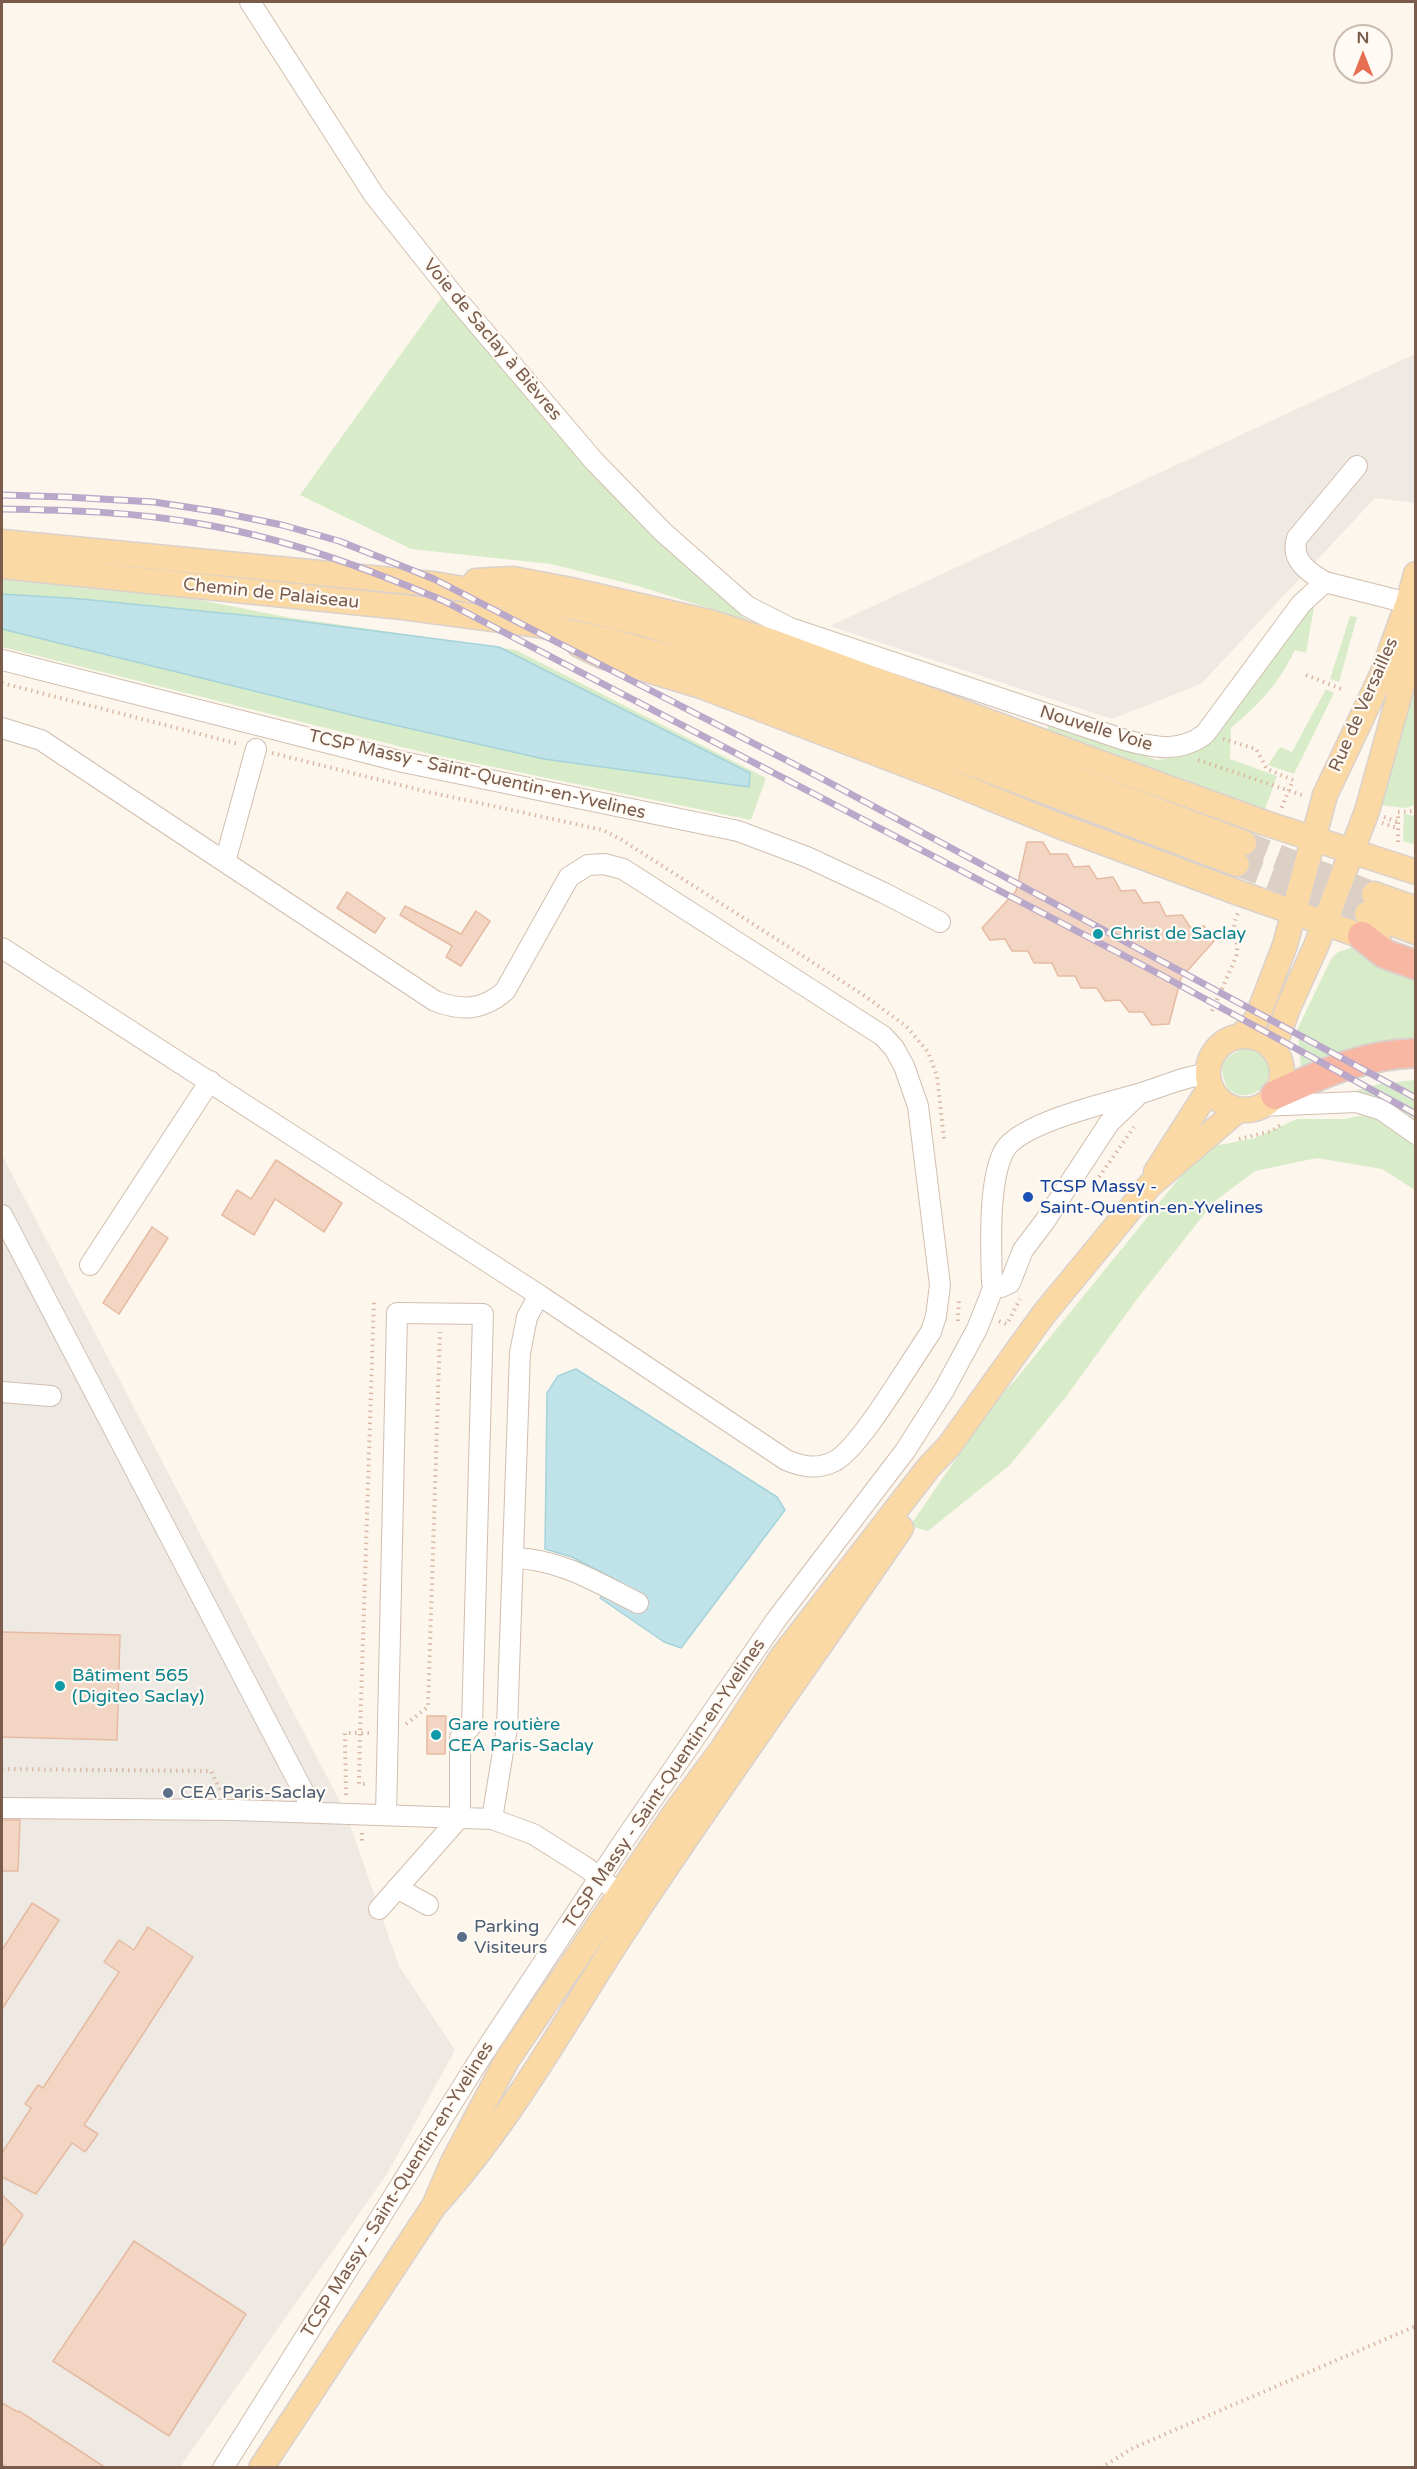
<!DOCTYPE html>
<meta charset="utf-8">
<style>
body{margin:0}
#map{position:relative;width:1417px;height:2469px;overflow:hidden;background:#fdf6ec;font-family:"Varela Round",sans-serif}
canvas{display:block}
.frame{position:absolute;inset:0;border:3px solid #7a5c4d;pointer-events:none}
.north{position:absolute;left:1333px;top:24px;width:60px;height:60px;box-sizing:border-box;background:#fffaf3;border:2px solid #cabbb1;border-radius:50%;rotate:0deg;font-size:16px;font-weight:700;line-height:24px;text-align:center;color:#7a5c4d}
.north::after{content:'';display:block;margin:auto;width:21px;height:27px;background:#e76f51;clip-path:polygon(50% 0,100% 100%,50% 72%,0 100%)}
</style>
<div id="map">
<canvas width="1417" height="2469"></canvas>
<div class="frame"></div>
<div class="north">N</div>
</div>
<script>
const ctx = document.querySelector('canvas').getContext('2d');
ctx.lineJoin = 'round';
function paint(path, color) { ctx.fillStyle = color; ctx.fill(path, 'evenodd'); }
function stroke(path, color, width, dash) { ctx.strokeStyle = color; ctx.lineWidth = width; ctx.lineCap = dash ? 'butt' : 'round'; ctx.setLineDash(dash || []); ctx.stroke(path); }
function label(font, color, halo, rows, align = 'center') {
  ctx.font = font + ' "Varela Round",sans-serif'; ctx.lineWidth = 4.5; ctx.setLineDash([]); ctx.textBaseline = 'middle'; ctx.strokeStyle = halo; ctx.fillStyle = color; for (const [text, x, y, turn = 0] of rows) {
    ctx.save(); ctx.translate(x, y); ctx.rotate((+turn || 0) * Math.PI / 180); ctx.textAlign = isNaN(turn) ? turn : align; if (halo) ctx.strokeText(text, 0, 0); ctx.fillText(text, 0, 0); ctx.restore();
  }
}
paint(new Path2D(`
 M 1415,354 L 1415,503 L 1375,498 L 1201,684 L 1112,719 L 830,626 Z
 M 2,1155 L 346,1813 L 399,1966 L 455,2050 L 387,2174 L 180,2467 L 2,2467 Z`), '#efe9e4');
paint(new Path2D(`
 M 442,297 L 591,466 L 661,540 L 747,620 L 638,586 L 551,564 L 411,549 L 300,495 Z
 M 2,579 L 180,596 L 286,617 L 516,650 L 766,778 L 751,820 L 430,754 L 2,647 Z
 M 1310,606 L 1314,607 L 1306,653 L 1295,650 C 1277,686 1261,702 1231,728 L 1230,759 L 1277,776 L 1264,812 L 1046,734 L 1049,721 L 1157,760 L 1178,757 L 1197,749 Z
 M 1350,616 L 1357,617 L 1339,682 L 1330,679 Z
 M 1415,676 L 1415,805 L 1406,808 L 1380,805 Z
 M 1326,689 L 1334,693 L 1294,774 L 1268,765 L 1280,747 L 1292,752 Z
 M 1404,814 L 1415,816 L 1415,845 L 1403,841 Z
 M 1350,948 L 1366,952 L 1415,973 L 1415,1045 L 1301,1073 L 1298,1028 L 1331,959 L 1338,952 Z
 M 1242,1049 L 1255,1049 C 1259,1053 1266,1058 1268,1064 C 1275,1081 1257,1097 1241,1095 C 1236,1095 1232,1091 1228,1089 C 1218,1067 1221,1059 1242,1049 Z
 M 1415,1080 L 1415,1120 L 1396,1110 L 1338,1096 L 1379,1084 Z
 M 1364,1115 L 1378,1120 L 1415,1144 L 1415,1190 L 1382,1169 L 1317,1158 L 1255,1171 L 1214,1202 L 1137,1299 L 1065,1398 L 1010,1465 L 928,1531 L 910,1526 L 994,1403 L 1016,1379 L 1185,1171 L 1214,1146 L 1255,1138 L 1297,1119 L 1344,1119 Z`), '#d8ecc9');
const water = new Path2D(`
 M 2,594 L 82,599 L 282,619 L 499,647 L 750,773 L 749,787 L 544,759 L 368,719 L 2,629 Z
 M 576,1369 L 777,1497 L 785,1510 L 681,1648 L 664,1642 L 600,1598 L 614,1579 L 572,1557 L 545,1549 L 547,1393 L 558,1376 Z`);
paint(water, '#bfe3e8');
stroke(water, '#a5d3da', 1.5);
const building = new Path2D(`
 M 1027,842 L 1043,842 L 1050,854 L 1067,854 L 1074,867 L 1089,866 L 1097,879 L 1113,877 L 1121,891 L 1135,890 L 1143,903 L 1159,902 L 1166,916 L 1182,915 L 1190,927 L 1204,926 L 1214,941 L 1181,978 L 1169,1024 L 1152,1025 L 1143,1012 L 1129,1012 L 1120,1000 L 1105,1001 L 1097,988 L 1081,988 L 1075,976 L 1058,976 L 1052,963 L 1034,963 L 1028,951 L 1012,951 L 1005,939 L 990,940 L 982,928 L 1016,891 Z
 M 347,892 L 385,918 L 375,933 L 337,908 Z
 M 405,906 L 461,934 L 476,911 L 490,921 L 461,966 L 446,957 L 452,946 L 400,915 Z
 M 276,1160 L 342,1203 L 324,1232 L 275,1199 L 254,1235 L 222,1215 L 237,1190 L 251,1199 Z
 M 152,1227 L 168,1238 L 119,1314 L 103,1303 Z
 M 2,1632 L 120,1635 L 117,1740 L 2,1737 Z
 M 427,1716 L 446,1716 L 445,1754 L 427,1754 Z
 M 2,1820 L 20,1820 L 18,1871 L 2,1871 Z
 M 32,1903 L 59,1920 L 2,2009 L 2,1950 Z
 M 148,1927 L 193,1957 L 84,2125 L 98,2134 L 85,2152 L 72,2143 L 36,2194 L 2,2177 L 2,2153 L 31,2108 L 25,2104 L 38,2085 L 43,2088 L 119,1972 L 104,1962 L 119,1940 L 134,1950 Z
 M 2,2195 L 23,2215 L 2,2247 Z
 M 134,2241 L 246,2314 L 169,2436 L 53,2361 Z
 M 2,2403 L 18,2412 L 19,2411 L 106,2468 L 8,2468 L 2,2463 Z`);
paint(building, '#f3d5c3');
stroke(building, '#e6bba3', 1.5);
stroke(new Path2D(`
 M 1244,843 L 1374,894
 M 1237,864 L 1367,914`), '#dcd0c4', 24, [24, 12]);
const minor = new Path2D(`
 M 250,2 L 374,195 L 459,302 L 594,461 L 663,532 L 747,606 L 790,628 L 1125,740 C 1155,748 1180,753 1205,734 L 1301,604 L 1325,582 L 1408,603
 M 1325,582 C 1308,572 1290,560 1297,538 L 1357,466
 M 2,660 L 403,762 L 738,831 L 807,857 L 882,892 L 940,922
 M 2,728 L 41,740 L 225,862
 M 256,749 L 225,862 L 435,1001 C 462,1011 482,1011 505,991 L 569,877 L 588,865 L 604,864 L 623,869 L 883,1036 L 894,1048 L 904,1066 L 918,1106 L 940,1285 L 936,1316 L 931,1332 C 911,1360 861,1447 835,1461 C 817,1470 803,1467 786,1460 L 539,1295 L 527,1317 L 520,1353 L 507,1727 L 492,1819
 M 2,948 L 539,1295
 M 1261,1106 L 1356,1102 L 1382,1110 L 1416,1134
 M 2,1215 L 314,1812
 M 90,1265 L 210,1081
 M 994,1286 L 992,1283 C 991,1247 988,1181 1004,1151 C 1019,1123 1107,1103 1138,1094 C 1162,1087 1184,1076 1208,1074
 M 994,1286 L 1001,1287 L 1010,1283 L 1023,1250 L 1045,1221 L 1109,1123 L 1136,1097
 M 2,1392 L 51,1396
 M 514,1558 C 560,1559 598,1583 638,1603
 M 2,1808 L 235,1810 L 492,1819 L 533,1834 L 587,1868 L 610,1886
 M 397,1888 L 428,1905
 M 379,1909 L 460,1817 L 460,1738 L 472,1725 L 483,1314 L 397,1313 L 386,1815
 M 223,2468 L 481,2057 L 623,1842 L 776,1620 L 905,1451 L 944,1390 L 977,1329 L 994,1286`);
const major = new Path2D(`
 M 2,542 L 433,584 L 578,608 L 641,623 L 763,662 L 1244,843
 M 2,566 L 402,607 L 539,625 L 615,642 L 724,673 L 787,694 L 1237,864
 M 476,581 L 513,579 L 571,590 L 709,622 L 773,642 L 1152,782 L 1265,823 L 1416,872
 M 579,645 L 602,656 L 701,686 L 941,778 L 1062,827 L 1239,893 L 1379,942
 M 1374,894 L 1416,909
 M 1367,914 L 1416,932
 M1208 1073a37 37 0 1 1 74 0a37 37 0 1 1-74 0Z
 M 1238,1037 L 1249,1029 L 1257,1018 L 1285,945 L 1325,795 L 1381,677 L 1408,603 L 1416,574
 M 1273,1049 L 1288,1008 L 1316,946 L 1367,811 L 1416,635
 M 1156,1172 L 1206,1094 L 1210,1084
 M 434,2206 L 453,2162 L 507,2060 L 677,1810 L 721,1751 L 782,1657 L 929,1467 L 949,1446 L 1043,1315 L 1150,1185 L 1238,1110
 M 261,2468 L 434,2206 C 516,2116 572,2008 639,1908 C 724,1780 814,1655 901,1528`);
const highway = new Path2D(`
 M 1362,936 L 1385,954 L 1416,965
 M 1275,1095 C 1321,1074 1364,1054 1416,1053`);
stroke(minor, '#d1beb0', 22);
stroke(major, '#dad1cd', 27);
stroke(highway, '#dad1cd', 32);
stroke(new Path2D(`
 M 1306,675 L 1344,690
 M 2,683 L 239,744
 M 1223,739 L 1256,749 L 1267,769 L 1293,780 L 1281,809
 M 272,753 L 424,791 L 603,830 L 622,840 L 862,994 L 906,1026 L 928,1052 L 937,1076 L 944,1139
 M 1198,760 L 1305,796
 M 1384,817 L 1398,822
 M 1382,823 L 1397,828
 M 1398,842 L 1398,812 L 1416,811
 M 1212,1011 L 1236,957 C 1241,936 1228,936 1238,913
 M 1239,1139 L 1272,1131 L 1280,1125
 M 1099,1177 L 1134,1127
 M 958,1321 L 959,1299
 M 999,1321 L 1007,1324 L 1020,1299
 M 406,1724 L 428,1707 L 440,1332
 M 369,1733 L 360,1733 L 374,1299
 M 2,1769 L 211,1771 L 221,1792
 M 346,1795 L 345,1733 L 360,1733 L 359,1784 L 368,1784
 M 362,1833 L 362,1844
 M 1101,2468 L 1133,2448 L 1416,2326`), '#d9b8a5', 4, [1.5, 4.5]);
stroke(minor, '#fff', 20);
stroke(major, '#fbd9a5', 24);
stroke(highway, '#f7b7a3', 28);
const rail = new Path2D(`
 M 2,495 L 66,497 L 154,502 L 219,512 L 282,525 L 339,541 L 434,579 L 819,777 L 1416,1098
 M 2,509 C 68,510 136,512 201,524 C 285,538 366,568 444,601 L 1163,976 L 1416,1114`);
stroke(rail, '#b9a8c9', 7);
stroke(rail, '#fffaf3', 4.5, [14]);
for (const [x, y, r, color] of [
 [1098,934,6,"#0f9aa8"],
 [1028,1197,6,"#1a4fb4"],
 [60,1686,6,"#0f9aa8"],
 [436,1735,6,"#0f9aa8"],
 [168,1793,6,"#5c6f8a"],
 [462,1937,6,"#5c6f8a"]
]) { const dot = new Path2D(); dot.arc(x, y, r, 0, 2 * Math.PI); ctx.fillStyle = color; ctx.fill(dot); stroke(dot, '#fffaf3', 2); }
label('18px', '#7a5c4d', '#fffaf3', [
 ["Voie de Saclay à Bièvres",492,340,50],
 ["Chemin de Palaiseau",271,594,6],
 ["Rue de Versailles",1364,705,-66],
 ["Nouvelle Voie",1096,729,17],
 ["TCSP Massy - Saint-Quentin-en-Yvelines",477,775,13],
 ["TCSP Massy - Saint-Quentin-en-Yvelines",665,1784,-56],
 ["TCSP Massy - Saint-Quentin-en-Yvelines",398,2190,-58]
]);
label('18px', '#0d838f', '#fffaf3', [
 ["Christ de Saclay",1110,934],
 ["Bâtiment 565",72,1676],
 ["(Digiteo Saclay)",72,1697],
 ["Gare routière",448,1725],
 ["CEA Paris-Saclay",448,1746]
], 'left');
label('18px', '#164399', '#fffaf3', [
 ["TCSP Massy -",1040,1187],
 ["Saint-Quentin-en-Yvelines",1040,1208]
], 'left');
label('18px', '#4e5e75', '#fffaf3', [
 ["CEA Paris-Saclay",180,1793],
 ["Parking",474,1927],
 ["Visiteurs",474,1948]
], 'left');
</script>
